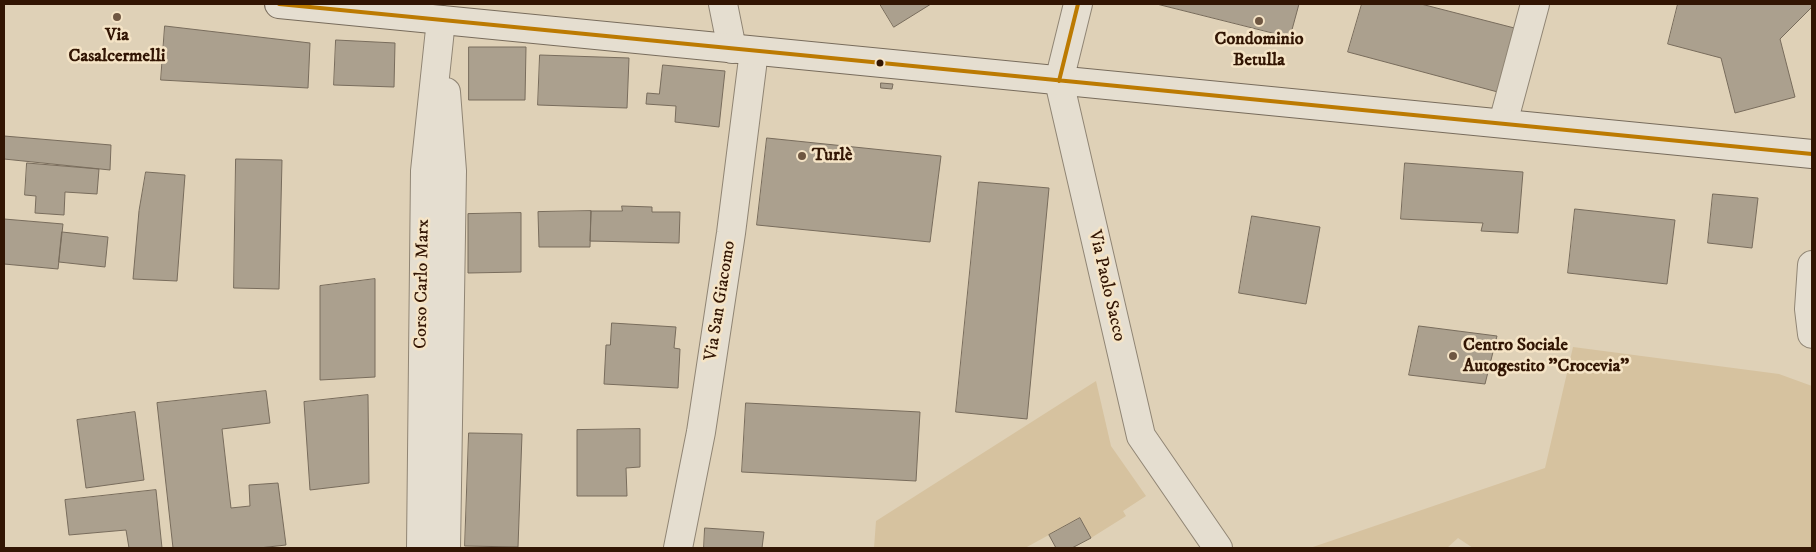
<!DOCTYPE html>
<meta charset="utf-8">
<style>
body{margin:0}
#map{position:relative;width:1816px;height:552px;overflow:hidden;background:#dfd1b7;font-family:"IM FELL DW Pica",serif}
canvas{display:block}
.frame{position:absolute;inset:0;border:5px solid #321503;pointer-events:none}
</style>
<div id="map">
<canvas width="1816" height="552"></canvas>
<div class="frame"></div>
</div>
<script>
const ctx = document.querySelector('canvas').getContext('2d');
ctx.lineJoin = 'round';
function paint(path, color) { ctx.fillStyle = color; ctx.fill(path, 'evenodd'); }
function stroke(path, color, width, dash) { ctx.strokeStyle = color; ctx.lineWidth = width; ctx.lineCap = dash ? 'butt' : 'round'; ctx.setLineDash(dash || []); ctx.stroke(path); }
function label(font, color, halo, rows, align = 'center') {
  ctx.font = font + ' "IM FELL DW Pica",serif'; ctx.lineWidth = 5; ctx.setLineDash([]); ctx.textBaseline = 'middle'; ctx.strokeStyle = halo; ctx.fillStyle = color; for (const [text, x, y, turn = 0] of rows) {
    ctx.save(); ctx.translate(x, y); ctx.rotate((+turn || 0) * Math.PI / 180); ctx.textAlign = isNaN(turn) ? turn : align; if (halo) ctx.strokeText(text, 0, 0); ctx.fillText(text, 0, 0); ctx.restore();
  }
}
paint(new Path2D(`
 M 1573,347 L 1779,374 L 1812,386 L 1812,548 L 1473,548 L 1458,538 L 1447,548 L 1310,548 L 1545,468 Z
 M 1096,381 L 1111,446 L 1146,496 L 1123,511 L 1126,516 L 1091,538 L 1080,518 L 1025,548 L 874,548 L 876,521 Z`), '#d6c29f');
const building = new Path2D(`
 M 880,4 L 931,4 L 894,27 Z
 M 1157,4 L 1299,4 L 1290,37 Z
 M 1362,4 L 1421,4 L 1526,31 L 1509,95 L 1348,52 Z
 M 1678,4 L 1812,4 L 1812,7 L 1780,39 L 1795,97 L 1735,113 L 1721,58 L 1668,44 Z
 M 165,26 L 310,43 L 308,88 L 161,80 Z
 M 336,40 L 395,43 L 394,87 L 334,85 Z
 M 469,47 L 526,47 L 525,100 L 469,100 Z
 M 540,55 L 629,58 L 627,108 L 538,105 Z
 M 663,65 L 725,71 L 719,127 L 675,122 L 676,106 L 646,104 L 647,93 L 659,94 Z
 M 881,83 L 893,84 L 892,89 L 881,88 Z
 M 4,136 L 111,145 L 110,170 L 4,159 Z
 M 767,138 L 941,156 L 930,242 L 757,225 Z
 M 236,159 L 282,160 L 279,289 L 234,288 Z
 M 27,163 L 99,169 L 97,194 L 65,192 L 64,215 L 35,213 L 36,196 L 25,195 Z
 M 1405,163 L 1523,172 L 1518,233 L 1481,231 L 1483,223 L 1401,219 Z
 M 146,172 L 185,175 L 177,281 L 133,279 L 139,211 Z
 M 979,182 L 1049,188 L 1027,419 L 956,412 Z
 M 1713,194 L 1758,198 L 1752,248 L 1708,243 Z
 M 622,206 L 652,207 L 652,212 L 680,212 L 679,243 L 590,241 L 591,211 L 622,211 Z
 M 1575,209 L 1675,220 L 1667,284 L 1568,273 Z
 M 591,211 L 590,247 L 539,247 L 538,212 Z
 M 521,213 L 521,272 L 468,273 L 468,214 Z
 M 1252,216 L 1320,227 L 1306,304 L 1239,293 Z
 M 4,219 L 63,224 L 58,269 L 4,264 Z
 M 62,232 L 108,237 L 105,267 L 59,262 Z
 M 375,279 L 375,377 L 320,380 L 320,286 Z
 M 612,323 L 676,327 L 674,348 L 680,349 L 678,388 L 604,384 L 606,345 L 610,345 Z
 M 1419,326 L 1497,336 L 1485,384 L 1409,375 Z
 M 266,391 L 270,423 L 222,429 L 231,508 L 250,506 L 249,485 L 278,483 L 286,545 L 259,548 L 173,548 L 157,403 Z
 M 368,395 L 369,483 L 310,490 L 304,402 Z
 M 746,403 L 920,412 L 916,481 L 742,472 Z
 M 135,412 L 144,480 L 86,488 L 77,420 Z
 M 640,429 L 640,467 L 626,468 L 627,496 L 577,496 L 577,430 Z
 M 469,433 L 522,434 L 518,547 L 465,546 Z
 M 156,490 L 162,548 L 129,548 L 126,530 L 69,535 L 65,500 Z
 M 1080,518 L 1091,538 L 1072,548 L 1056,548 L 1049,535 Z
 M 705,528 L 764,532 L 762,548 L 704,548 Z`);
paint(building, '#aba08e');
stroke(building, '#786c5c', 1);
const minor = new Path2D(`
 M 723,4 L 732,49
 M 1078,4 L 1059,81 L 1141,436 L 1218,548
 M 1503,123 L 1535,4
 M 1812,265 L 1809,309 L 1812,334
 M 678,548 L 701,432 L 731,233 L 754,51`);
const tertiary = new Path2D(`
 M 446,92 L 452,171 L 446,548
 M 421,548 L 425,171 L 441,20`);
const secondary = new Path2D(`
 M 279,4 L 1812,154`);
stroke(minor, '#908574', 30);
stroke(tertiary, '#908574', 30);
stroke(secondary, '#786c5c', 30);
stroke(minor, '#e5ded0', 28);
stroke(tertiary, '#e5ded0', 28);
stroke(secondary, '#e5ded0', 28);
stroke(new Path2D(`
 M 279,4 L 1812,154
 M 1059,81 L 1078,4`), '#bc7a01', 4);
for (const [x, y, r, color] of [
 [117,17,5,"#6f5742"],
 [1259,21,5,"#6f5742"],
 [880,63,4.5,"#321503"],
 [802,156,5,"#6f5742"],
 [1453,356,5,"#6f5742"]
]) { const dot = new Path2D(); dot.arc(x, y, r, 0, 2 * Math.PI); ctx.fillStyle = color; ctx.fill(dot); stroke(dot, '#f5e4c6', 2); }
label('bold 18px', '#321503', '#f5e4c6', [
 ["Via",117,36],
 ["Casalcermelli",117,57],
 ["Condominio",1259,40],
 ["Betulla",1259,61],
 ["Turlè",812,156,"left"],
 ["Centro Sociale",1463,346,"left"],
 ["Autogestito \"Crocevia\"",1463,367,"left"]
]);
label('18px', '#321503', '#f5e4c6', [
 ["Corso Carlo Marx",423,284,-89],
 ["Via Paolo Sacco",1106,286,77],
 ["Via San Giacomo",721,301,-81]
]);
</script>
